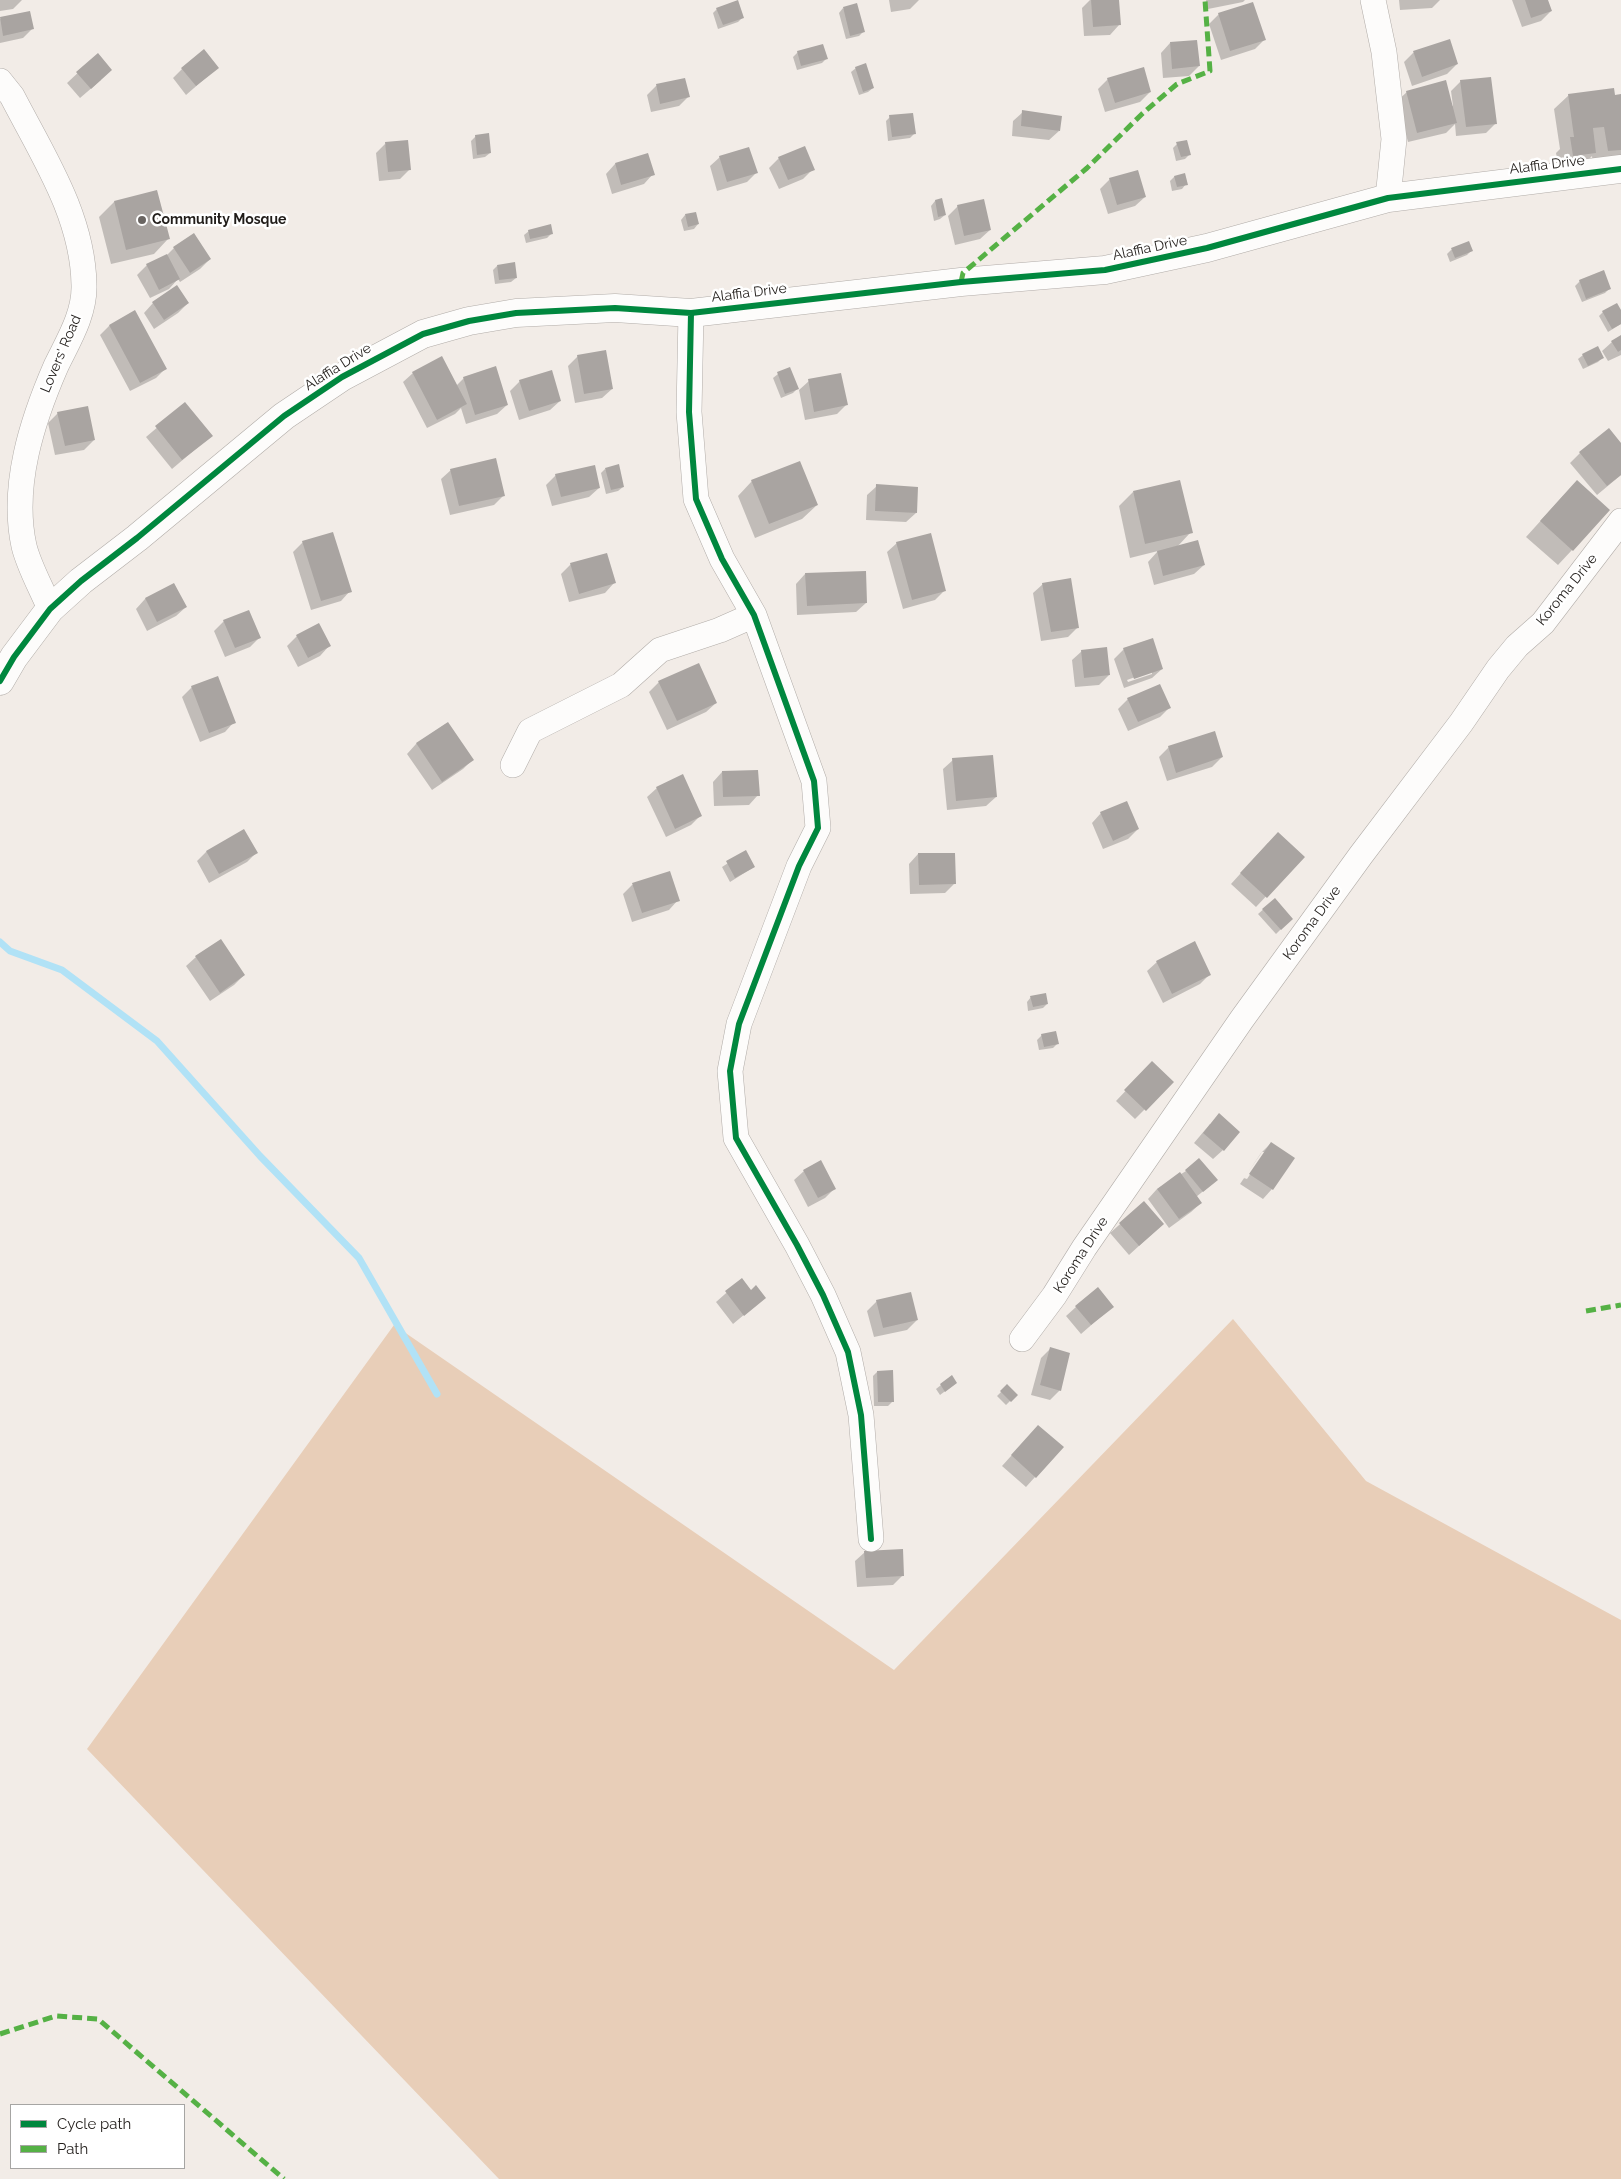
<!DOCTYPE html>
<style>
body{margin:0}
#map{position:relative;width:1621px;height:2179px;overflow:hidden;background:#f2ece7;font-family:Raleway,sans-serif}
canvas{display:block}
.legend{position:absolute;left:10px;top:2104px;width:175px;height:65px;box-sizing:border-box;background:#fff;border:1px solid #a6a5a3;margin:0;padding:6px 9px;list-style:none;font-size:15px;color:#211d1a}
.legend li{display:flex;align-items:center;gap:10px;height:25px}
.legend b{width:25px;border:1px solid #a6a5a3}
</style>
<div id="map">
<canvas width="1621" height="2179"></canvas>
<ul class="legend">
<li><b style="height:6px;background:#00873e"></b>Cycle path</li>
<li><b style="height:6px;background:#55b145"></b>Path</li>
</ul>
</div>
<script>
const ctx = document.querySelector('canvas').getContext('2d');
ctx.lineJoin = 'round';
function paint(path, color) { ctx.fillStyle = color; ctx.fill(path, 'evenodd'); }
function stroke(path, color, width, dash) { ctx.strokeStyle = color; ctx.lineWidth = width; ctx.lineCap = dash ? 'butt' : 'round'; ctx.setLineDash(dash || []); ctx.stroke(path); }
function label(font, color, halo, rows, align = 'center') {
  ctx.font = font + ' Raleway,sans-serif'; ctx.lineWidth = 5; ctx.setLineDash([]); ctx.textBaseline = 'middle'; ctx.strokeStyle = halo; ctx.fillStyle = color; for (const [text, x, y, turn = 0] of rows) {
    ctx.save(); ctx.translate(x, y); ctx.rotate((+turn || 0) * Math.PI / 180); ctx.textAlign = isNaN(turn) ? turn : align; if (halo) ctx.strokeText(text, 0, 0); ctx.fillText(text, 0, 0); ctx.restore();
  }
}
paint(new Path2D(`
 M 1233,1319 L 1366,1481 L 1621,1620 L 1621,2179 L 499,2179 L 87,1749 L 394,1325 L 894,1670 Z`), '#e8ceb8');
paint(new Path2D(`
 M 0,0 L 22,0 L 13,9 L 0,11 Z
 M 889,0 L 919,0 L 910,9 L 891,12 Z
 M 1090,0 L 1118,0 L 1119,25 L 1110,35 L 1084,36 L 1082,8 Z
 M 1206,0 L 1245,0 L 1243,2 L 1208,9 Z
 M 1399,0 L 1440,0 L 1432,8 L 1400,10 Z
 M 1512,0 L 1547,0 L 1551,11 L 1541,21 L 1522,27 Z
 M 843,8 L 864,31 L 859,36 L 846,39 L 839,13 Z
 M 717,9 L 743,17 L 738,22 L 718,29 L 713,13 Z
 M 29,12 L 33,28 L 23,38 L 0,43 L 0,19 Z
 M 1219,14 L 1265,39 L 1255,49 L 1221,60 L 1209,24 Z
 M 1449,40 L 1457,64 L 1447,74 L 1412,86 L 1404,62 L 1413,53 Z
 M 1170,43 L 1199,66 L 1189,76 L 1163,78 L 1161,53 Z
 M 798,52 L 826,59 L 822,63 L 797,70 L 793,57 Z
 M 97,55 L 101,80 L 80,98 L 67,83 Z
 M 217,68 L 186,95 L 173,78 L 182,69 Z
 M 856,68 L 873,88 L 868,92 L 859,95 L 851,72 Z
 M 684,79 L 688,97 L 679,106 L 651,112 L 647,95 L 656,86 Z
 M 1108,79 L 1150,92 L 1140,102 L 1105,112 L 1098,89 Z
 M 1461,81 L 1496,123 L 1486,133 L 1456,136 L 1455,124 L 1446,133 L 1408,142 L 1397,101 L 1407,92 L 1453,106 L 1451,91 Z
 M 1569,95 L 1621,95 L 1621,160 L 1593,165 L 1592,156 L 1580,168 L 1559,170 L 1556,153 L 1560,149 L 1554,109 Z
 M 1023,112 L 1059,131 L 1049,140 L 1012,136 L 1013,121 Z
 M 890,117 L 914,134 L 910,138 L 888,141 L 886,121 Z
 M 476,136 L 490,153 L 485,157 L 473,159 L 471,141 Z
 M 385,144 L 410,169 L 400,179 L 379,181 L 376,153 Z
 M 1177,144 L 1189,155 L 1185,159 L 1176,161 L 1173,148 Z
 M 720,157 L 756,173 L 747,182 L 717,191 L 710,166 Z
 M 779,158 L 813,169 L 803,179 L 779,189 L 769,168 Z
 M 615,164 L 653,174 L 644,184 L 612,194 L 606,174 Z
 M 1184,175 L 1186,184 L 1182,189 L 1172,191 L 1170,181 L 1174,177 Z
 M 1110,179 L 1145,197 L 1135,206 L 1108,214 L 1100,189 Z
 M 156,192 L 168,239 L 154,254 L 111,264 L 99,217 L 114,202 Z
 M 941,200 L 945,215 L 940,219 L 934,221 L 931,206 L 935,201 Z
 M 958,206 L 990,230 L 980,239 L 955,245 L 948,216 Z
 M 685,215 L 698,224 L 694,229 L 684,231 L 681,220 Z
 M 529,231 L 552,233 L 547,238 L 526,243 L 524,235 Z
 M 1468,243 L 1471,251 L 1467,255 L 1450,262 L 1447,254 L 1451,250 Z
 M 174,248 L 210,259 L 200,269 L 180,282 L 178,279 L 169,289 L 150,298 L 137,275 L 147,265 L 166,256 Z
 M 497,266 L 516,278 L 511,282 L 495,284 L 493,270 Z
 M 1580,281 L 1609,289 L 1605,293 L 1582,302 L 1575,286 Z
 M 153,303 L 188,303 L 178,313 L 154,329 L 144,313 Z
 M 135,312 L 165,369 L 156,378 L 130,391 L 100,335 L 109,326 Z
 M 1603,312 L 1621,312 L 1621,324 L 1608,332 L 1599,316 Z
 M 1621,337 L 1621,355 L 1608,361 L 1602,351 L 1612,342 Z
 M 1583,355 L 1602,358 L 1598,362 L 1583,369 L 1578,359 Z
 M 578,356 L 612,389 L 602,398 L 575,403 L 568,366 Z
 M 789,369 L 797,389 L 793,393 L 781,398 L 773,378 L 778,374 Z
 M 413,373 L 456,386 L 464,378 L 507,405 L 497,414 L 466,424 L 461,408 L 455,414 L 427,428 L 403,382 Z
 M 520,381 L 560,401 L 550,410 L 519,420 L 510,391 Z
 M 809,381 L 846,405 L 837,414 L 805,420 L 799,390 Z
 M 185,404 L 211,436 L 172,469 L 146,437 Z
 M 58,413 L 94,440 L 84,450 L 55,455 L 48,423 Z
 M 1621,445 L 1621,475 L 1597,495 L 1570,463 L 1580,453 Z
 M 605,469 L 623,487 L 618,491 L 606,494 L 601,473 Z
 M 451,470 L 503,496 L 494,505 L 450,515 L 441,479 Z
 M 556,475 L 599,488 L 589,497 L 552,506 L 546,485 Z
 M 752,481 L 817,505 L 802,519 L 755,538 L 738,496 Z
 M 877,486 L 916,513 L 906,522 L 866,520 L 867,495 Z
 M 1133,492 L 1191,532 L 1177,547 L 1204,565 L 1194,574 L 1154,585 L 1148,562 L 1158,551 L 1130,558 L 1119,506 Z
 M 1563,496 L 1572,550 L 1558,565 L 1526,537 Z
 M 303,542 L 350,591 L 341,601 L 311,610 L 293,552 Z
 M 897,543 L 945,590 L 935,600 L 903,609 L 887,552 Z
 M 571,564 L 614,583 L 605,593 L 569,602 L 561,574 Z
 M 805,574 L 866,603 L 856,612 L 797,615 L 796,584 Z
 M 174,584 L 186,607 L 176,616 L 147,631 L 136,609 L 145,599 Z
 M 1043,584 L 1078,627 L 1068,637 L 1041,641 L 1033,593 Z
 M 224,621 L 259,638 L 250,647 L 225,657 L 214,631 Z
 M 297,636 L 329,646 L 320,656 L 298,667 L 287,646 Z
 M 1124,649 L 1162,669 L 1152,678 L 1124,688 L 1114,659 ZM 1152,671 L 1152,674 L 1128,682 L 1127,680 Z
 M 1082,651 L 1109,675 L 1099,685 L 1075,687 L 1072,660 Z
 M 659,682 L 716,703 L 706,712 L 667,730 L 649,692 Z
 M 192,687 L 234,722 L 225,732 L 200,742 L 182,697 Z
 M 1128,699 L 1169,708 L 1160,717 L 1128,731 L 1118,709 Z
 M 447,723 L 472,760 L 463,769 L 432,790 L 407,754 L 416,744 Z
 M 1169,747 L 1222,757 L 1212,767 L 1167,781 L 1159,757 Z
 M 953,760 L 996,797 L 986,806 L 947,810 L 943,769 Z
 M 722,772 L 758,795 L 749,805 L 714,806 L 713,782 Z
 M 657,788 L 701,815 L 691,825 L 666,837 L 647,797 Z
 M 1101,813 L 1138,829 L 1128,839 L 1103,849 L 1092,823 Z
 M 243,831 L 256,853 L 247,862 L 209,883 L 197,861 L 206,852 Z
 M 1268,843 L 1303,857 L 1256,907 L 1231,884 Z
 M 745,852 L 754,867 L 730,882 L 722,867 Z
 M 918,854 L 954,884 L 945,893 L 910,894 L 909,864 Z
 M 669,873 L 678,900 L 669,910 L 632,922 L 623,894 L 632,885 Z
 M 1274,900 L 1291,919 L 1276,934 L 1258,914 Z
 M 196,957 L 244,975 L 234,985 L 210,1001 L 186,966 Z
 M 1157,962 L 1210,974 L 1200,984 L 1163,1003 L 1147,971 Z
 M 1031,997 L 1047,1004 L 1043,1008 L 1028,1011 L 1027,1002 Z
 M 1042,1035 L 1058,1043 L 1053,1048 L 1039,1050 L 1037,1040 Z
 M 1152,1063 L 1172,1082 L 1135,1119 L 1116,1101 Z
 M 1210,1124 L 1223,1150 L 1213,1159 L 1194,1143 Z
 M 1271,1143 L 1272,1189 L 1263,1199 L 1240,1184 L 1261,1153 ZM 1262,1152 L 1265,1152 L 1247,1179 L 1244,1178 Z
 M 804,1171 L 834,1189 L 825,1198 L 808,1207 L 794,1180 Z
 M 1186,1171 L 1212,1184 L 1196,1197 L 1201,1203 L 1191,1212 L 1169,1228 L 1148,1199 L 1157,1189 Z
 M 1144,1203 L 1163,1224 L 1129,1255 L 1110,1233 Z
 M 742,1279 L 751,1291 L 764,1298 L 733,1324 L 716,1302 Z
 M 877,1301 L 917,1320 L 907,1330 L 874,1337 L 867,1311 Z
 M 1076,1307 L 1112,1307 L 1081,1334 L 1066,1316 Z
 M 1050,1349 L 1060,1390 L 1050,1400 L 1031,1395 L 1041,1358 Z
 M 877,1372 L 893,1401 L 888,1406 L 874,1406 L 873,1376 Z
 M 956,1383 L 940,1395 L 936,1389 L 941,1385 Z
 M 1007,1386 L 1016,1395 L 1006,1405 L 997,1396 Z
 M 1029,1436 L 1035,1477 L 1026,1487 L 1002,1466 Z
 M 865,1552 L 903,1575 L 893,1585 L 857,1587 L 855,1561 Z`), '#0003');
stroke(new Path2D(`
 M 0,942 L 10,951 L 62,970 L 157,1041 L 260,1156 L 359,1258 L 437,1394`), '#b1e2f6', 7);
paint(new Path2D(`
 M 738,0 L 744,18 L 723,25 L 716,8 Z
 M 1091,0 L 1119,0 L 1121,25 L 1093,27 Z
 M 1525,0 L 1548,0 L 1552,11 L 1531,18 Z
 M 1253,2 L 1266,40 L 1230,51 L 1218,13 Z
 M 857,3 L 865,32 L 850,36 L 843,7 Z
 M 30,11 L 34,29 L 3,36 L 0,17 Z
 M 1450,39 L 1458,64 L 1422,77 L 1413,51 Z
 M 1197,40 L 1200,66 L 1172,69 L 1170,42 Z
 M 823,44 L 828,59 L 801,66 L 797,51 Z
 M 204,49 L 219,68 L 196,86 L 181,68 Z
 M 98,53 L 112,70 L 91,89 L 76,72 Z
 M 866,63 L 874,88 L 863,92 L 855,67 Z
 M 1144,67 L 1151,92 L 1115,103 L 1107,78 Z
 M 1491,77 L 1497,124 L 1466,127 L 1460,80 Z
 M 685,78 L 690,97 L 660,104 L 656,84 Z
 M 1446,80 L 1457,123 L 1417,133 L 1406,91 Z
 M 1614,88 L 1615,95 L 1621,94 L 1621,150 L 1608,151 L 1604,127 L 1593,128 L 1596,153 L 1573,156 L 1570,137 L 1574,137 L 1568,94 Z
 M 1022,110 L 1062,116 L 1060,131 L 1021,126 Z
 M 913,113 L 916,134 L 892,137 L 889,115 Z
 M 489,133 L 491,153 L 477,155 L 475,135 Z
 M 408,140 L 411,170 L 388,172 L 385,142 Z
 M 1187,140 L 1191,155 L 1181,157 L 1176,142 Z
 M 805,146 L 815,170 L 788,180 L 778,157 Z
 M 749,147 L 758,173 L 727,182 L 719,156 Z
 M 648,153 L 655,175 L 621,185 L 615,163 Z
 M 1138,170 L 1146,197 L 1117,205 L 1109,178 Z
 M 1185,173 L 1188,185 L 1177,187 L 1174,176 Z
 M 157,190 L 170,239 L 126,250 L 114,201 Z
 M 942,198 L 946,215 L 938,217 L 935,200 Z
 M 984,199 L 991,230 L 964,236 L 957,205 Z
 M 696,212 L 699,224 L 688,227 L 685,214 Z
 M 551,224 L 553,234 L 530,239 L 528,230 Z
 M 194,233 L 211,259 L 190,273 L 173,247 Z
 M 1469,241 L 1473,251 L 1455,258 L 1451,248 Z
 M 167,254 L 180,279 L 159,290 L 146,264 Z
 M 515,262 L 517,278 L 499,280 L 497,265 Z
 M 1604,270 L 1611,289 L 1586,299 L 1579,280 Z
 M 177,285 L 189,303 L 164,320 L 152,302 Z
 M 1617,303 L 1621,310 L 1621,324 L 1612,329 L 1602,311 Z
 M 135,310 L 167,369 L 140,383 L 109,325 Z
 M 1621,335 L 1621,350 L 1618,352 L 1611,341 Z
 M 1598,346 L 1604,358 L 1588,366 L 1582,354 Z
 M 606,350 L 613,389 L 584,394 L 577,355 Z
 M 442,356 L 467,404 L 437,420 L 412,372 Z
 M 496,366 L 508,405 L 475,415 L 463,377 Z
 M 790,367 L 799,389 L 785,394 L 777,372 Z
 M 552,370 L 561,401 L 529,411 L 519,380 Z
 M 841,373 L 848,405 L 814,412 L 808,379 Z
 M 185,402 L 213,436 L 182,460 L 155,426 Z
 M 88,406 L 95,440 L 65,446 L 57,412 Z
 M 1609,428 L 1621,443 L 1621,475 L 1607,486 L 1579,452 Z
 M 496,458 L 505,496 L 459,506 L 450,469 Z
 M 800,461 L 818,505 L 769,524 L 751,480 Z
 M 619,464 L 624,487 L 611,490 L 605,468 Z
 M 595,465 L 600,488 L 561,497 L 555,474 Z
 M 1180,480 L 1193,533 L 1145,544 L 1133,491 Z
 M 1577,480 L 1610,510 L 1573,551 L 1540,521 Z
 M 876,484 L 918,487 L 917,513 L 875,511 Z
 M 333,532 L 352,592 L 321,601 L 302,541 Z
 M 931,533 L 946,591 L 912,600 L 896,542 Z
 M 1198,540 L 1205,565 L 1163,576 L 1157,551 Z
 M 607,553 L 616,583 L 579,594 L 570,563 Z
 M 866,571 L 867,603 L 807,606 L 805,573 Z
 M 1071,578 L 1079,628 L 1051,632 L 1042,583 Z
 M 174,583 L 187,607 L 157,622 L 145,598 Z
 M 249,610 L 261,638 L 235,648 L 223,620 Z
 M 319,623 L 331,646 L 308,658 L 296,635 Z
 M 1153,638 L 1163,669 L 1134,679 L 1123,648 Z
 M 1107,647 L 1110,675 L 1084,678 L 1081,650 Z
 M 699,663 L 717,703 L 677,721 L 658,681 Z
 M 218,676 L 236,723 L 209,733 L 191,686 Z
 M 1160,684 L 1171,708 L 1138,722 L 1127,698 Z
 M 448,722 L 474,760 L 442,782 L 416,743 Z
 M 1215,731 L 1223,757 L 1176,773 L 1168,746 Z
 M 993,755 L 997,797 L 956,801 L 952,758 Z
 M 758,770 L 760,796 L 723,797 L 722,771 Z
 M 683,774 L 702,816 L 675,829 L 656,787 Z
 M 1127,801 L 1139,829 L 1113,841 L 1100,812 Z
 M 244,829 L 258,853 L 219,874 L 206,851 Z
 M 1278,832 L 1305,857 L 1267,898 L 1240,873 Z
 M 746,850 L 755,867 L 735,878 L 726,861 Z
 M 918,853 L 955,853 L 956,884 L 919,885 Z
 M 670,871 L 680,901 L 642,913 L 632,883 Z
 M 1275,898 L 1293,919 L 1281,930 L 1262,909 Z
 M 221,939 L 245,975 L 220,993 L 195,956 Z
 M 1195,941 L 1211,975 L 1172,994 L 1156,961 Z
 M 1046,993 L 1048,1004 L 1033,1007 L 1030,996 Z
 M 1056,1031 L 1059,1044 L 1044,1047 L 1041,1034 Z
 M 1152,1061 L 1174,1082 L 1146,1111 L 1124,1090 Z
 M 1219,1113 L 1240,1132 L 1224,1151 L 1203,1133 Z
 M 1271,1142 L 1295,1158 L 1273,1190 L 1249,1174 Z
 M 1199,1158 L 1218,1180 L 1203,1192 L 1185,1170 Z
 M 821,1160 L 836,1189 L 818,1198 L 803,1170 Z
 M 1180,1172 L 1202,1203 L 1179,1219 L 1157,1189 Z
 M 1144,1201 L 1164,1224 L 1139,1246 L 1119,1223 Z
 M 742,1278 L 751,1290 L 756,1285 L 766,1298 L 744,1316 L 725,1291 Z
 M 1098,1287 L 1114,1307 L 1091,1325 L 1075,1306 Z
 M 911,1292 L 918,1320 L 883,1328 L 876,1300 Z
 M 1050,1347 L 1070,1353 L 1061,1391 L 1040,1385 Z
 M 893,1370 L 894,1402 L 878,1402 L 877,1371 Z
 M 952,1375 L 957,1383 L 945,1392 L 940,1384 Z
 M 1007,1384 L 1018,1395 L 1011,1402 L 1000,1391 Z
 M 1038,1425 L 1064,1447 L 1036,1478 L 1011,1455 Z
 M 903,1549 L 904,1576 L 866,1578 L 864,1551 Z`), '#a9a4a1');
const street = new Path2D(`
 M 1373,0 L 1384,52 L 1394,139 L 1388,198
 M 0,81 L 12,96 C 43,156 83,216 84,285 C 85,314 68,341 56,366 C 32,421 11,486 24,546 C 29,567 42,589 50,609
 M 691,313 L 689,412 L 696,499 L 722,559 L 754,615 L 814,781 L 818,828 L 799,866 L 739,1024 L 730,1071 L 736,1138 L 797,1245 L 823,1295 L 848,1352 L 861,1415 L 871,1539
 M 513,765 L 530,731 L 621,685 L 660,650 L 720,630 L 754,615
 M 1022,1339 L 1054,1296 L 1084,1248 L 1242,1019 L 1361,855 L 1461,723 L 1498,669 L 1517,646 L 1543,623 L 1621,521`);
const secondary = new Path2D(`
 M 0,681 L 14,657 L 50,609 L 81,581 L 137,538 L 284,416 L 342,377 L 423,334 L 469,321 L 516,313 L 615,308 L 691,313 L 961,282 L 1105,270 L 1207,248 L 1388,198 L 1621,169`);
stroke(street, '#b1aca8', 26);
stroke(secondary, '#b1aca8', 29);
stroke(street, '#fdfcfb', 25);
stroke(secondary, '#fdfcfb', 28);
stroke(new Path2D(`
 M 961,282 L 963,273 L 1087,168 L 1142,114 L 1177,84 L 1210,71 L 1205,0
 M 1586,1311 L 1621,1305
 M 0,2034 L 56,2016 L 98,2019 L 284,2179`), '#55b145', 5, [10, 5]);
stroke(new Path2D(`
 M 691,313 L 689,412 L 696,499 L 722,559 L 754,615 L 814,781 L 818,828 L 799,866 L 739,1024 L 730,1071 L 736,1138 L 797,1245 L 823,1295 L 848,1352 L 861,1415 L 871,1539
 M 0,681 L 14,657 L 50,609 L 81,581 L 137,538 L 284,416 L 342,377 L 423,334 L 469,321 L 516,313 L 615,308 L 691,313 L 961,282 L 1105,270 L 1207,248 L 1388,198 L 1621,169`), '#00873e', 6);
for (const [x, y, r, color] of [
 [142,220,5,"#6a6562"]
]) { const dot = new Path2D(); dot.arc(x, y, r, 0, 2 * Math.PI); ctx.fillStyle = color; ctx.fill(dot); stroke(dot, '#fff', 2); }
label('14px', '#211d1a', '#fff', [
 ["Alaffia Drive",1547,165,-7],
 ["Alaffia Drive",1150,248,-12],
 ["Alaffia Drive",749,293,-7],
 ["Lovers' Road",61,354,-67],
 ["Alaffia Drive",338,367,-32],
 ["Koroma Drive",1567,590,-51],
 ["Koroma Drive",1312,923,-54],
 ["Koroma Drive",1081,1255,-57]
]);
label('bold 14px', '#211d1a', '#fff', [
 ["Community Mosque",152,220]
], 'left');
</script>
